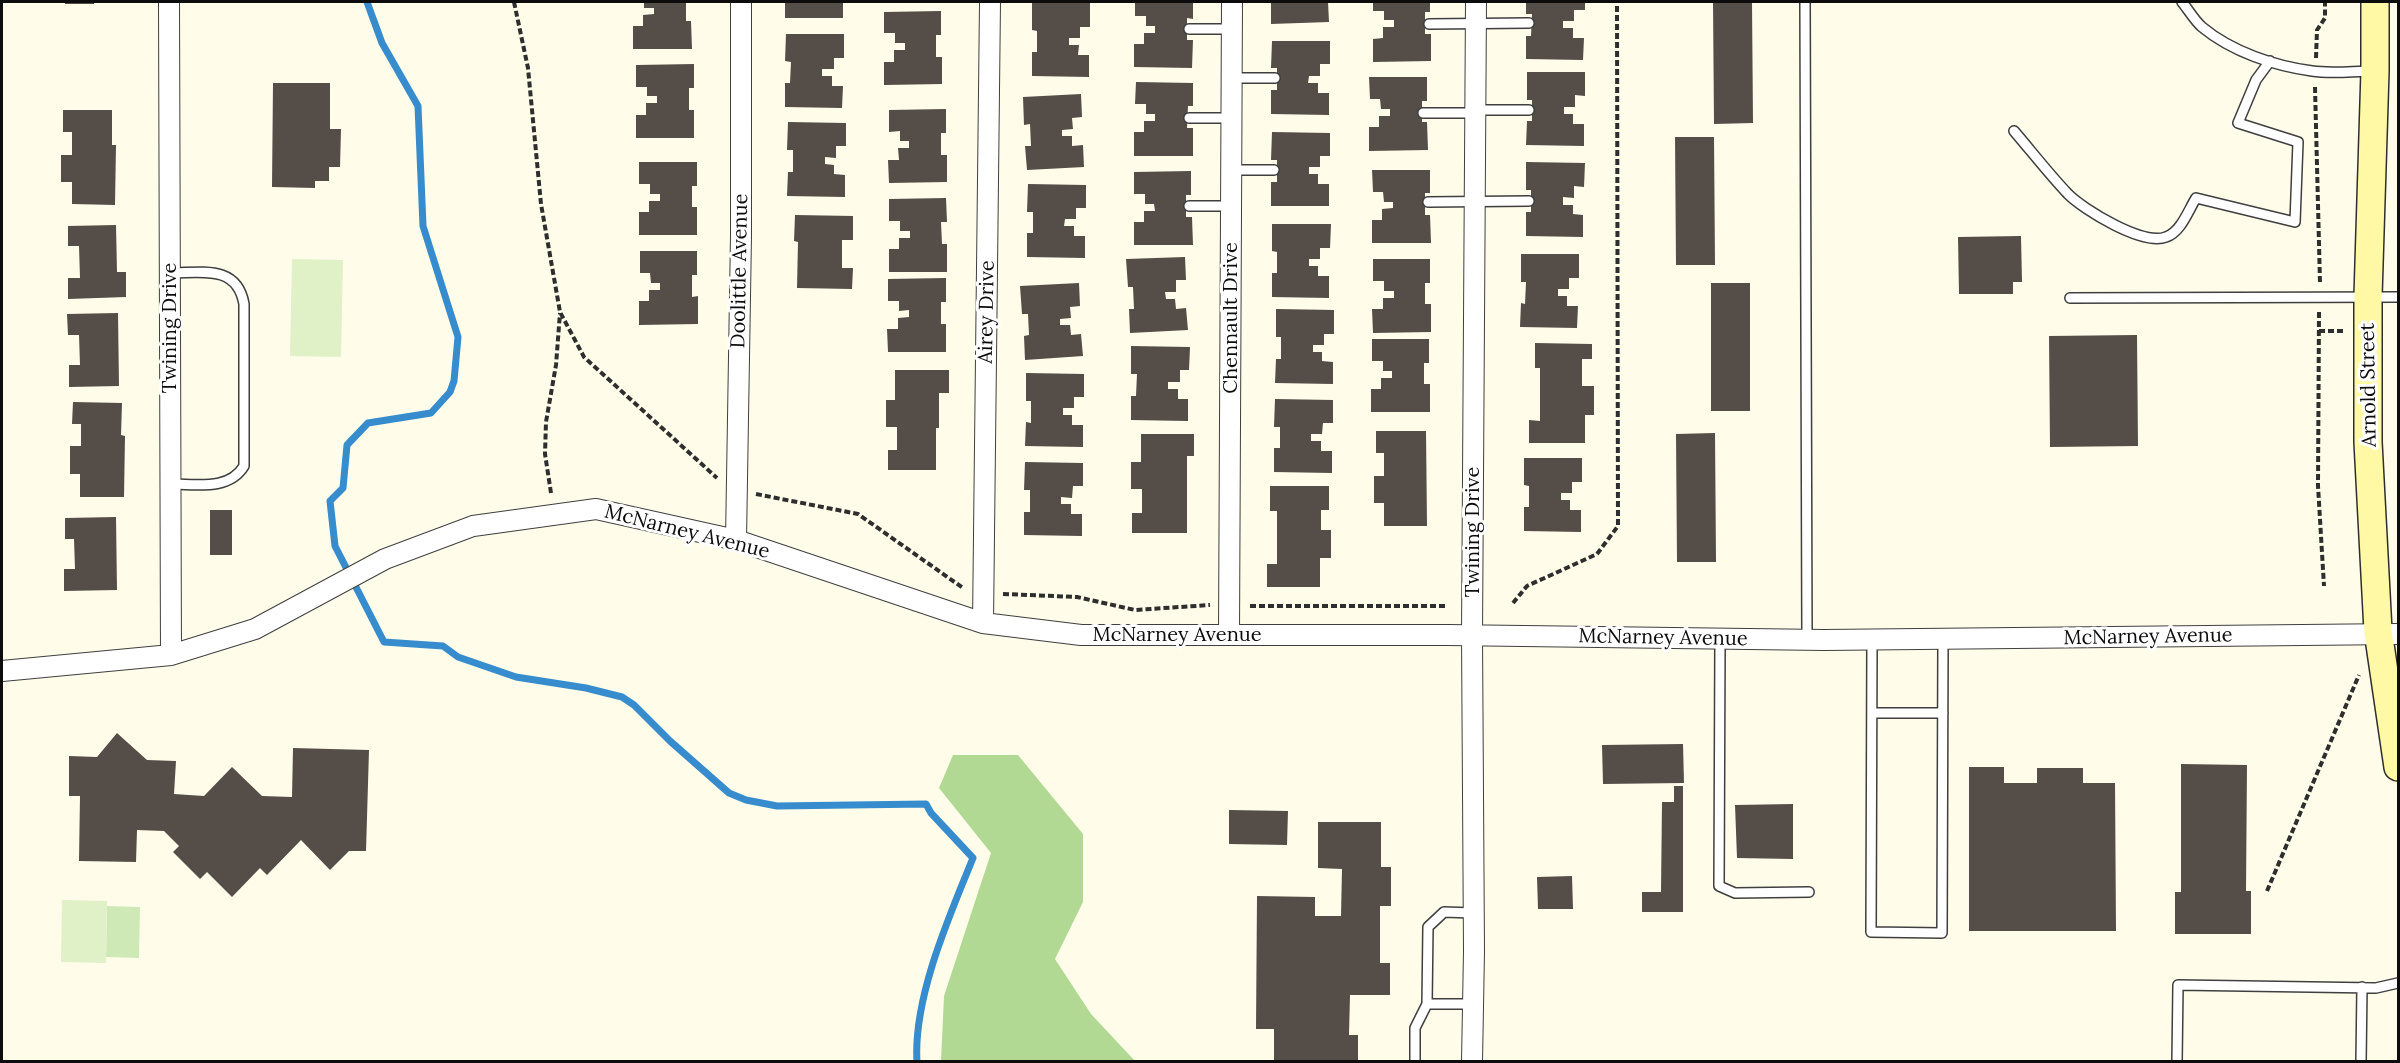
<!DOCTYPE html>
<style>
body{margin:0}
#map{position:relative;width:2400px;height:1063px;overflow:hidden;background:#fffcea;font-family:Lora,serif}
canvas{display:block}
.frame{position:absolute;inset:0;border:3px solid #0c0c0c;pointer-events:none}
</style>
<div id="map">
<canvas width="2400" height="1063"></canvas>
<div class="frame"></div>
</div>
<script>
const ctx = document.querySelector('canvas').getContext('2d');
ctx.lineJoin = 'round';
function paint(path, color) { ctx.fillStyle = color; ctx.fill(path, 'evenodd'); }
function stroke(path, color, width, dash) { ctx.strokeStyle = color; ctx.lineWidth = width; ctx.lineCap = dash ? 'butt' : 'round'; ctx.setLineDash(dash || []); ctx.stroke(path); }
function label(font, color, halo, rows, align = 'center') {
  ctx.font = font + ' Lora,serif'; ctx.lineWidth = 6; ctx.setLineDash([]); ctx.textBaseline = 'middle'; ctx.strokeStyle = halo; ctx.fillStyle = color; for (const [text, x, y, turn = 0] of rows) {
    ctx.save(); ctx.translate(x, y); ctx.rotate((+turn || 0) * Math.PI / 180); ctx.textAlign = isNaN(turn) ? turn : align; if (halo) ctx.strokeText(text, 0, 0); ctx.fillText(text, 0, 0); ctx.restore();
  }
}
paint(new Path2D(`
 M 107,906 L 140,907 L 139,958 L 106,957 Z`), '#cee9b5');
paint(new Path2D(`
 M 953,755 L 1018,755 L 1083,834 L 1083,902 L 1055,959 L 1091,1014 L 1135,1061 L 941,1061 L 944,996 L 991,853 L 939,788 Z`), '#b1d994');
paint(new Path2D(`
 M 292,259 L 343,260 L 341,357 L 290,356 Z
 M 62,900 L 107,901 L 106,963 L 61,962 Z`), '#e0f0c7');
stroke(new Path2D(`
 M 367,2 L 382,43 L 418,106 L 423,226 L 458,337 L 454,381 L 450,392 L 431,413 L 368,423 L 347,445 L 343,488 L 330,501 L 335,546 L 384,642 L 443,646 L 458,657 L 516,677 L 586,688 L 622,697 L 634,705 L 670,741 L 729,793 L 746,800 L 777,806 L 926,804 L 931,813 L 973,858 C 949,917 913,998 917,1062`), '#368ccd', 7);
paint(new Path2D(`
 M 65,2 L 94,2 L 94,4 L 65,4 Z
 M 644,2 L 686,2 L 686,21 L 691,21 L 692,49 L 633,49 L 633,26 L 643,26 L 643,15 L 654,14 L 654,8 L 644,8 Z
 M 785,2 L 843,2 L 843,18 L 785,18 Z
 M 1135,2 L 1193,2 L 1193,19 L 1187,18 L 1187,40 L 1193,40 L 1192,68 L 1134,67 L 1134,44 L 1144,44 L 1144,33 L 1155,33 L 1155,26 L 1146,26 L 1146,16 L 1135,16 Z
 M 1271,2 L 1328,2 L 1329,22 L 1271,24 Z
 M 1373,2 L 1430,2 L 1430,12 L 1425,12 L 1425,34 L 1431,34 L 1431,61 L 1373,62 L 1373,39 L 1383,38 L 1383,27 L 1394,27 L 1394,20 L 1384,20 L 1384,11 L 1373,11 Z
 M 1526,2 L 1585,2 L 1585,10 L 1574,10 L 1574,21 L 1563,21 L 1563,28 L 1573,28 L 1573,38 L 1584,38 L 1583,60 L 1526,59 L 1526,36 L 1531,36 L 1532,14 L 1526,14 Z
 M 1713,2 L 1752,2 L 1753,123 L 1714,124 Z
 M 1032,3 L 1090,3 L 1090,27 L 1080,27 L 1080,38 L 1069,38 L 1069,45 L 1079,45 L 1078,55 L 1089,55 L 1089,77 L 1032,76 L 1032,52 L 1037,52 L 1037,31 L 1032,30 Z
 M 941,11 L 941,35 L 936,35 L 936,57 L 942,57 L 942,84 L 884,85 L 884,62 L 894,62 L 894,50 L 905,50 L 905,43 L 895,43 L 895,33 L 884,33 L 884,12 Z
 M 786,34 L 844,34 L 844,58 L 834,58 L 834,69 L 822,69 L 822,76 L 832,76 L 832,86 L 843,86 L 842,108 L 785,107 L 785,83 L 790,83 L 791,62 L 785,61 Z
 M 1272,41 L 1330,41 L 1330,64 L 1320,64 L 1320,76 L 1309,76 L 1308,83 L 1318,83 L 1318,93 L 1329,93 L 1329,115 L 1271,114 L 1271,90 L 1277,90 L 1277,68 L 1271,68 Z
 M 694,64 L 694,88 L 689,88 L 689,110 L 694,110 L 694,138 L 636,138 L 636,115 L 646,115 L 646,103 L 657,103 L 657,96 L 647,96 L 647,87 L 636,87 L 636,65 Z
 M 1527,72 L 1585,72 L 1585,96 L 1575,95 L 1575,107 L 1564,107 L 1564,114 L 1573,114 L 1573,124 L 1584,124 L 1584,146 L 1526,145 L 1527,121 L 1532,121 L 1532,100 L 1527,100 Z
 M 1369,77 L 1427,77 L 1427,101 L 1422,101 L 1422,122 L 1427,122 L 1428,150 L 1369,151 L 1369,127 L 1379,127 L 1379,116 L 1390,116 L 1390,109 L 1381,109 L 1380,99 L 1370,99 Z
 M 1136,82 L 1193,83 L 1193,106 L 1188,106 L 1187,128 L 1193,128 L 1193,156 L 1134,156 L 1134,132 L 1144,132 L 1144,121 L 1155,121 L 1155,114 L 1146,114 L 1146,104 L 1135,104 Z
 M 273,83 L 330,83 L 330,129 L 341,129 L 340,167 L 329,167 L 329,181 L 315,181 L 315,188 L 272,187 Z
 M 1081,94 L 1082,117 L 1072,118 L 1073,129 L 1062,130 L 1062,136 L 1072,136 L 1072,146 L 1083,145 L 1084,167 L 1027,170 L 1025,146 L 1031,146 L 1030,124 L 1024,125 L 1023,97 Z
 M 946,109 L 946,133 L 941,133 L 941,155 L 947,155 L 947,182 L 889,183 L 888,160 L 899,160 L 898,148 L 909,148 L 909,141 L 900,141 L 900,131 L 889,132 L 889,110 Z
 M 63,110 L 112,110 L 112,145 L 116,145 L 115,205 L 72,204 L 72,182 L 61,182 L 61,155 L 72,155 L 72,132 L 63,132 Z
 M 788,122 L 846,123 L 846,146 L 836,146 L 836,158 L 825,157 L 825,164 L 834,165 L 834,174 L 845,175 L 845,197 L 787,196 L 788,172 L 793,172 L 793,150 L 787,150 Z
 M 1272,132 L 1330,133 L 1330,156 L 1320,156 L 1320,167 L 1309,167 L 1309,174 L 1318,174 L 1318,184 L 1329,184 L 1329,206 L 1271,206 L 1271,182 L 1277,182 L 1277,160 L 1271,160 Z
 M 1675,137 L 1714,137 L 1715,265 L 1676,265 Z
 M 639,162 L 697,162 L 697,186 L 692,186 L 692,207 L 697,207 L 697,235 L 639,235 L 639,212 L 649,212 L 649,201 L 660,201 L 660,194 L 650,194 L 650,184 L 639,184 Z
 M 1526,162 L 1585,163 L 1584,187 L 1574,186 L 1574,198 L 1563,197 L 1563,205 L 1573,205 L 1573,214 L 1583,215 L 1583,237 L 1526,236 L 1526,212 L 1531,212 L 1531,190 L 1526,190 Z
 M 1372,170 L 1430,170 L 1430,193 L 1425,193 L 1425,215 L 1430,215 L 1431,243 L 1372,243 L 1372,220 L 1382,220 L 1382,209 L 1393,208 L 1393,202 L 1384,202 L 1383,192 L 1373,192 Z
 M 1191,171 L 1191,195 L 1186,195 L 1186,217 L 1192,217 L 1193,245 L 1134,245 L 1134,222 L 1144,222 L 1144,211 L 1155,211 L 1154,204 L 1145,204 L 1145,194 L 1134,194 L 1134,172 Z
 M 1028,184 L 1086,185 L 1086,208 L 1076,208 L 1076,219 L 1065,219 L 1064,226 L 1074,226 L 1074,236 L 1085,236 L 1085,258 L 1027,257 L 1027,233 L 1033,233 L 1033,212 L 1027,212 Z
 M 946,198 L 947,222 L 941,222 L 942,244 L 947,244 L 947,272 L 889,272 L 889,249 L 899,249 L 899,238 L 910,238 L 910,231 L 900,231 L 900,221 L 889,221 L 889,199 Z
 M 795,215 L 853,216 L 853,240 L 842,240 L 842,268 L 853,268 L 852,289 L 797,288 L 798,242 L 794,241 Z
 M 1272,224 L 1331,224 L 1330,248 L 1320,248 L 1320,259 L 1309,259 L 1309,266 L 1318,266 L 1318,276 L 1329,276 L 1329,298 L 1272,297 L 1272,273 L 1277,273 L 1277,252 L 1272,251 Z
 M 116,225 L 117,272 L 126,272 L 126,297 L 68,299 L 68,278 L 80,278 L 79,246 L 68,246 L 68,226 Z
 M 2021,236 L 2022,282 L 2013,282 L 2013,294 L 1959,294 L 1958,237 Z
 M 640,251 L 697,251 L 697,275 L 692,275 L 692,297 L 698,296 L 698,324 L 639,325 L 639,301 L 649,301 L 649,290 L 660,290 L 660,283 L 651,283 L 650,273 L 640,273 Z
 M 1521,254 L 1579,254 L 1579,278 L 1569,278 L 1569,289 L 1558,289 L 1558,296 L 1567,296 L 1567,306 L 1578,306 L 1577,328 L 1520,327 L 1521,303 L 1525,304 L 1526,282 L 1521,282 Z
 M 1185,257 L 1186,280 L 1176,280 L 1176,292 L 1165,292 L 1166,299 L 1175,299 L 1176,309 L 1186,308 L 1188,330 L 1130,333 L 1129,309 L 1134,309 L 1133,287 L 1128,287 L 1126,259 Z
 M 1373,259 L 1430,259 L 1430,283 L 1425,283 L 1425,304 L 1431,304 L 1431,332 L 1373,333 L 1372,309 L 1383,309 L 1383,298 L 1394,298 L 1394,291 L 1384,291 L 1384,281 L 1373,281 Z
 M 946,278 L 946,302 L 941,302 L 941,324 L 946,324 L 946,352 L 888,352 L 887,329 L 898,329 L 898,318 L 909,317 L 909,310 L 899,311 L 899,301 L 888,301 L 888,279 Z
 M 1079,283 L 1080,306 L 1070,307 L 1071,318 L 1060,319 L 1060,325 L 1070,325 L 1071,335 L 1081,334 L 1083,356 L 1025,360 L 1024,336 L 1029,335 L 1028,314 L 1022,314 L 1020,286 Z
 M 1711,283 L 1750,283 L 1750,411 L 1711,411 Z
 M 1276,309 L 1334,310 L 1334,334 L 1324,334 L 1324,345 L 1313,345 L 1313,352 L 1322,352 L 1322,361 L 1333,362 L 1333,384 L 1275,383 L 1276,359 L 1281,359 L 1281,337 L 1276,337 Z
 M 118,313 L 119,386 L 69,387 L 69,365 L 80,365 L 79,335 L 68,335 L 67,314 Z
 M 2137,335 L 2138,446 L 2050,447 L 2049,336 Z
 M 1372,339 L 1429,339 L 1429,363 L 1424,363 L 1424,384 L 1430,384 L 1430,412 L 1371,412 L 1371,389 L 1381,389 L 1381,378 L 1392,378 L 1392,371 L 1383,371 L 1383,361 L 1372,361 Z
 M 1535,343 L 1592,344 L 1592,359 L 1582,359 L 1582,386 L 1594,386 L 1594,415 L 1585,415 L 1585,443 L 1529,443 L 1529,420 L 1540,421 L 1540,368 L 1535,368 Z
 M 1131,346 L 1190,347 L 1189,370 L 1180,370 L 1180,382 L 1168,382 L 1168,389 L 1178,389 L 1178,399 L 1188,399 L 1188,421 L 1131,420 L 1131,396 L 1136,396 L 1137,374 L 1131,374 Z
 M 895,370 L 949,370 L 949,393 L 939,393 L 939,428 L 936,428 L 936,470 L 888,470 L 888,450 L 897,450 L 897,427 L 886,427 L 886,400 L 895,400 Z
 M 1026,373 L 1084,374 L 1084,397 L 1074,397 L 1074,408 L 1063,408 L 1063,415 L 1072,415 L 1072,425 L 1083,425 L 1083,447 L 1025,446 L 1026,422 L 1031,423 L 1031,401 L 1026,401 Z
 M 1275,399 L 1333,400 L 1333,423 L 1323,423 L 1322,434 L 1311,434 L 1311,441 L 1321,441 L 1321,451 L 1332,451 L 1332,473 L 1274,472 L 1274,448 L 1280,448 L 1280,427 L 1274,427 Z
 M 73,402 L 122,403 L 121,435 L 125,436 L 124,497 L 80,497 L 80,474 L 70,474 L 70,446 L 81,446 L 81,424 L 72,424 Z
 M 1376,431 L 1426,431 L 1427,526 L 1384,526 L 1384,503 L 1374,503 L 1374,476 L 1384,476 L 1384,453 L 1376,453 Z
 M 1715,433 L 1716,562 L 1677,562 L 1676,434 Z
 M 1141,434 L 1194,434 L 1194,456 L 1187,456 L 1187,533 L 1132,533 L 1132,513 L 1142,513 L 1142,489 L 1131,489 L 1131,462 L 1141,462 Z
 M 1524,458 L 1582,458 L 1582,482 L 1572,482 L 1572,493 L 1561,493 L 1561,500 L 1570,500 L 1570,510 L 1581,510 L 1581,532 L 1524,531 L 1524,507 L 1529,507 L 1529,486 L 1524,485 Z
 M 1025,462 L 1083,463 L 1083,486 L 1073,486 L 1072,498 L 1061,497 L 1061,504 L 1071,504 L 1071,514 L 1082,514 L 1082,536 L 1024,535 L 1024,512 L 1030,512 L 1030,490 L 1024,490 Z
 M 1270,486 L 1329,486 L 1329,510 L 1321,510 L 1321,530 L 1331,530 L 1331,558 L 1320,558 L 1320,587 L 1267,587 L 1267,564 L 1277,564 L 1277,511 L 1270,511 Z
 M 210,510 L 232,510 L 232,555 L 210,555 Z
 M 116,517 L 117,590 L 64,591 L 64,569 L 75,569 L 74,539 L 65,539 L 65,518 Z
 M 117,733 L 147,760 L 176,761 L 174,794 L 204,796 L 232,767 L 262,796 L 292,797 L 293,748 L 369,750 L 366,851 L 349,851 L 330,870 L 301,840 L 267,875 L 260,868 L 232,897 L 207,872 L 200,879 L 173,852 L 179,846 L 164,831 L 137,830 L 136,862 L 79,861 L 80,796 L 69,796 L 69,756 L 97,757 Z
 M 1683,744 L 1684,783 L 1603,784 L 1602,745 Z
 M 2181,764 L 2247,765 L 2246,891 L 2251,891 L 2251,934 L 2175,934 L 2175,892 L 2181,892 Z
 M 1969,767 L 2004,767 L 2004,783 L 2037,783 L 2037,768 L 2083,768 L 2083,783 L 2115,783 L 2116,931 L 1969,931 Z
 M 1674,786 L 1683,786 L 1683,912 L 1642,912 L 1642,892 L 1661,892 L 1662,802 L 1674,802 Z
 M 1793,804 L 1793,859 L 1737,858 L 1735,805 Z
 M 1229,810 L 1288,811 L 1287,845 L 1229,844 Z
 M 1318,822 L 1381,822 L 1381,867 L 1391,867 L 1391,906 L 1380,906 L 1380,963 L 1390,963 L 1390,995 L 1350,995 L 1349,1035 L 1358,1035 L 1358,1062 L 1274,1062 L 1274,1029 L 1256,1029 L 1257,896 L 1315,897 L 1315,916 L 1341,916 L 1342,869 L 1318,868 Z
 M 1572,876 L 1573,909 L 1538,909 L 1537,877 Z`), '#544d48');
const lane = new Path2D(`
 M 1805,2 L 1807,640
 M 2182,2 C 2188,9 2194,20 2202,27 C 2232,52 2275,66 2312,71 C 2332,74 2353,71 2373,71
 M 1429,24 L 1529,23
 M 1189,29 L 1232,29
 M 1231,78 L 1275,78
 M 1475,110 L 1529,110
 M 1423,113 L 1475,113
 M 1189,118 L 1231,118
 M 2014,131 C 2032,152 2049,174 2068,194 C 2084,210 2143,246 2166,237 C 2181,232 2188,211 2196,198 L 2295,222 L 2298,142 L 2238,123 L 2256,80 L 2270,61
 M 1231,170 L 1274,170
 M 1428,202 L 1529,201
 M 1189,206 L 1231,206
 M 170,273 C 201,273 237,264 244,304 L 244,466 C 229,491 196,484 171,484
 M 2070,298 L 2398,297
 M 1720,639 L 1719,886 L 1735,893 L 1809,892
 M 1872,640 L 1871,932 L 1942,933 L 1943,639
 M 1873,713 L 1943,713
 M 1473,1004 L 1427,1004 L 1428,927 L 1444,912 L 1473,913
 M 1415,1062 L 1415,1028 L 1427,1004
 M 2177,1062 L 2178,985 L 2376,988 L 2398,983
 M 2361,1062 L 2362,987`);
const street = new Path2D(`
 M 169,2 L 171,655
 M 736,540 L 741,235 L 741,2
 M 983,623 L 990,2
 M 1229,634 L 1232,2
 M 2,671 L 171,655 L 255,629 L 385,559 L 473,526 L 596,509 L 736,540 L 983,623 L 1081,635 L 1448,635 L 1824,640 L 2398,634
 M 1472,1062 L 1474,951 L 1472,635 L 1476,2`);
const secondary = new Path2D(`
 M 2375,2 L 2375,71 L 2368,296 L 2368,442 L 2378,631 L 2398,767`);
stroke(lane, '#3f3f3f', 12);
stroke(street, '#3f3f3f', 22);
stroke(secondary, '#2e2e2e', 30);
stroke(new Path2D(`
 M 514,2 L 528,68 L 541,204 L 560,312 L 584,357 L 717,478
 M 2316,58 L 2317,30 L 2325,18 L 2325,2
 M 2315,87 L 2320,283
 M 2319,312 L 2318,486 L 2324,586
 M 2319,331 L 2344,331
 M 551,493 L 545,454 L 546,422 L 556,365 L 560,313
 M 756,494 L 858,514 L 963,588
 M 1003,594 L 1077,597 L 1135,610 L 1210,605
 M 1513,603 L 1527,586 L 1597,554 L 1618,526 L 1617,2
 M 1250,606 L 1445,606
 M 2267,891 L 2359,675`), '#2e2e2e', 4, [6, 3]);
stroke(lane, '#fff', 9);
stroke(street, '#fff', 20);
stroke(secondary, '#fff8a5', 27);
label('20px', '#0c0c0c', '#fff', [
 ["Doolittle Avenue",740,271,-89],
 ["Airey Drive",987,312,-89],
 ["Chennault Drive",1231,318,-90],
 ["Twining Drive",170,328,-90],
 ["Arnold Street",2369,385,-91],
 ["McNarney Avenue",687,532,14],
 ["Twining Drive",1473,532,-90],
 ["McNarney Avenue",1177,635],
 ["McNarney Avenue",2148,637,-1],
 ["McNarney Avenue",1663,638,1]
]);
</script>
